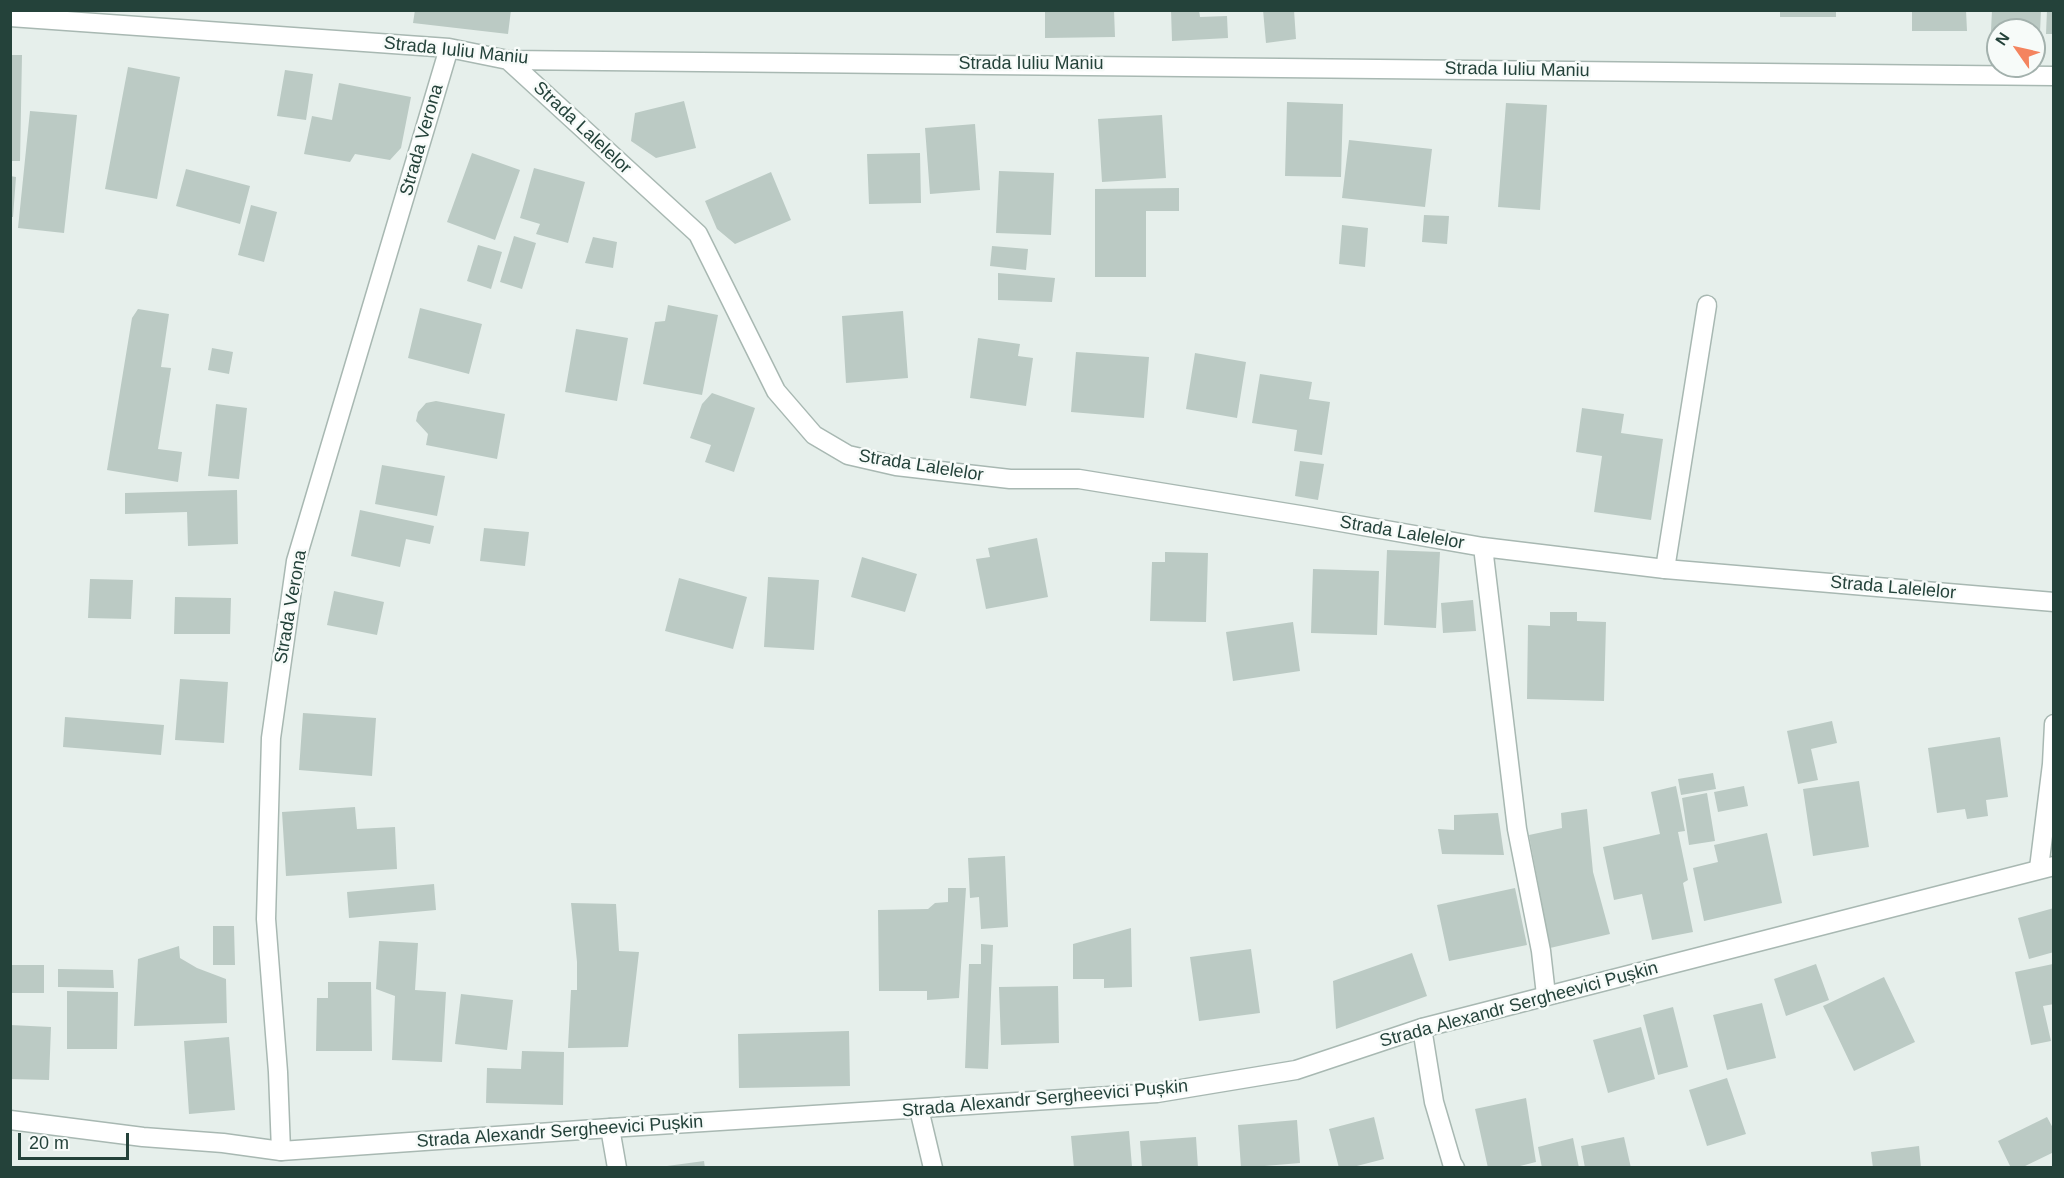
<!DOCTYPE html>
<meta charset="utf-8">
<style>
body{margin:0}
#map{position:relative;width:2064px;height:1178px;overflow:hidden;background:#e6efeb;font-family:Helvetica,sans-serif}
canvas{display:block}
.frame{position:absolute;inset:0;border:12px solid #24423a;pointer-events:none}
.north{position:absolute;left:1986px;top:18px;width:60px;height:60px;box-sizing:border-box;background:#f7fbf9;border:2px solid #a3b1ad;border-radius:50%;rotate:304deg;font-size:16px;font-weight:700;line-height:24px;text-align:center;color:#24423a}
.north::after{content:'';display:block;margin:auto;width:21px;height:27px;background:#f4845f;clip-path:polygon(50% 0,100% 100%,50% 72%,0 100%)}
.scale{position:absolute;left:18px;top:1133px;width:111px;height:27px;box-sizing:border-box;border:3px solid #24423a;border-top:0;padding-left:8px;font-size:18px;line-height:21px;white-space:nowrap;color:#24423a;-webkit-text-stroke:4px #f7fbf9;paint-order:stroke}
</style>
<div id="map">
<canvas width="2064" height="1178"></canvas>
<div class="frame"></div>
<div class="north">N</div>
<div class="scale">20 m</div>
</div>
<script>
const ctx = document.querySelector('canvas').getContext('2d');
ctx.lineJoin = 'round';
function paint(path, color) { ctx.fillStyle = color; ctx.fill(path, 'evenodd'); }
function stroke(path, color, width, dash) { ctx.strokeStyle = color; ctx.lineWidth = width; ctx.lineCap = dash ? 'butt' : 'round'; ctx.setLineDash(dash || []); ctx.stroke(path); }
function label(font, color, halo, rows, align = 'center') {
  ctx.font = font + ' Helvetica,sans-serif'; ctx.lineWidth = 5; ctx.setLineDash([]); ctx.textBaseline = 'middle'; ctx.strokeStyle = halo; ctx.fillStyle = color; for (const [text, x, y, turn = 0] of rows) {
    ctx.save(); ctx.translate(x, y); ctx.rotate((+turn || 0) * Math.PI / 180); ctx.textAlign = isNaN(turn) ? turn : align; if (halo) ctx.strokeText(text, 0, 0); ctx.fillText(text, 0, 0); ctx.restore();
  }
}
paint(new Path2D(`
 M 415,10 L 511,10 L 508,34 L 413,23 Z
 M 1045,10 L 1114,10 L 1115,37 L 1045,38 Z
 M 1171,10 L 1199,10 L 1200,17 L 1227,16 L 1228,38 L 1172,41 Z
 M 1263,10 L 1294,10 L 1296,39 L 1266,43 Z
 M 1780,10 L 1836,10 L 1836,17 L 1780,17 Z
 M 1912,10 L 1966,10 L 1967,31 L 1912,31 Z
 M 1992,10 L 2041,10 L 2040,33 L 2034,33 L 2034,30 L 1991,31 Z
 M 2047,10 L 2054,10 L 2054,34 L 2046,34 Z
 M 10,55 L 22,55 L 20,161 L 10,161 Z
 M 128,67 L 180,77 L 157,199 L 105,189 Z
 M 285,70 L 313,74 L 306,120 L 277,116 Z
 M 339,83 L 411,97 L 401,148 L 390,160 L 355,154 L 350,162 L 304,154 L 312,116 L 332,120 Z
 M 684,101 L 696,148 L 656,158 L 631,141 L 635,113 Z
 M 1287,102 L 1343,104 L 1341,177 L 1285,176 Z
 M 1506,103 L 1547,105 L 1540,210 L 1498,207 Z
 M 30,111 L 77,115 L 64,233 L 18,228 Z
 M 1162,115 L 1166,178 L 1102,182 L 1098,119 Z
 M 975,124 L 980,190 L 930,194 L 925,128 Z
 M 1349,140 L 1432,149 L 1425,207 L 1342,198 Z
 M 472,153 L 520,170 L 495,240 L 447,222 Z
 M 920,153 L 921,203 L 869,204 L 867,154 Z
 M 534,168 L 585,182 L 568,243 L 536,234 L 540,224 L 520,218 Z
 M 186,169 L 250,186 L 240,224 L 176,206 Z
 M 999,171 L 1054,173 L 1051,235 L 996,233 Z
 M 771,172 L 791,220 L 735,244 L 717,229 L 705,201 Z
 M 10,176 L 16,177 L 13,217 L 10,217 Z
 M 1179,188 L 1179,211 L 1146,211 L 1146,277 L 1095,277 L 1095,189 Z
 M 251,205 L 277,212 L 264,262 L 238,255 Z
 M 1424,215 L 1449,216 L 1447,244 L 1422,242 Z
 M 1342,225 L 1368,228 L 1365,267 L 1339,264 Z
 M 514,236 L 536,243 L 522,289 L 500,282 Z
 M 593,237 L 617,242 L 613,268 L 585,263 Z
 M 478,245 L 502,252 L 491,289 L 467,281 Z
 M 992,246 L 1028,249 L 1026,270 L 990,266 Z
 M 998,273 L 1055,278 L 1052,302 L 998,300 Z
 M 668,305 L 718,315 L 702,395 L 643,384 L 655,322 L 665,321 Z
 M 420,308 L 482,324 L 469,374 L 408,358 Z
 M 138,309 L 169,314 L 161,367 L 171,368 L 158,449 L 182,452 L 178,482 L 107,470 L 132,318 Z
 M 903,311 L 908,378 L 846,383 L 842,316 Z
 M 576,329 L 628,338 L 617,401 L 565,392 Z
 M 978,338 L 1020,344 L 1018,356 L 1033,358 L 1026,406 L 970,398 Z
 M 212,348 L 233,352 L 229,374 L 208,370 Z
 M 1076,352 L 1149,357 L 1144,418 L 1071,412 Z
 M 1195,353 L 1246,362 L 1237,418 L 1186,409 Z
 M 1260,374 L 1312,382 L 1309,399 L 1330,402 L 1322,455 L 1294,451 L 1297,430 L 1252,423 Z
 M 712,393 L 755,408 L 734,472 L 705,462 L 711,445 L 690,438 L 702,404 Z
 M 436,401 L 505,414 L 497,459 L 426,445 L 428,434 L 416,421 L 418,412 L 426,403 Z
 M 216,404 L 247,408 L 239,479 L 208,476 Z
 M 1582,408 L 1624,414 L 1621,433 L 1663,439 L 1651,520 L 1594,512 L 1602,456 L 1576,452 Z
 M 1300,461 L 1324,464 L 1318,500 L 1295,496 Z
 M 382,465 L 445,476 L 437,516 L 375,504 Z
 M 237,490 L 238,544 L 188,546 L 187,512 L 125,514 L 125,493 Z
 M 360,510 L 434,526 L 430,544 L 406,539 L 400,567 L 351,556 Z
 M 484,528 L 529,532 L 525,566 L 480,561 Z
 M 1037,538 L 1048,597 L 986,609 L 976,559 L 990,557 L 988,548 Z
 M 1387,550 L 1440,552 L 1436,628 L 1384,625 Z
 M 1165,552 L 1208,553 L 1206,622 L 1150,621 L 1152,562 L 1165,562 Z
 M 862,557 L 917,574 L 905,612 L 851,597 Z
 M 1313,569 L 1379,571 L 1377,635 L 1311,633 Z
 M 768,577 L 819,580 L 814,650 L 764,647 Z
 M 679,578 L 747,597 L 733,649 L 665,631 Z
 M 90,579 L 133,580 L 131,619 L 88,618 Z
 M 334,591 L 384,602 L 377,635 L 327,625 Z
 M 175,597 L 231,598 L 230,634 L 174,634 Z
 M 1473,600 L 1476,631 L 1443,633 L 1441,603 Z
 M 1550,612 L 1577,612 L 1577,621 L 1606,622 L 1604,701 L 1527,699 L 1528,625 L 1550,626 Z
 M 1293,622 L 1300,671 L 1233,681 L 1226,632 Z
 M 180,679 L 228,682 L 224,743 L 175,740 Z
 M 303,713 L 376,718 L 372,776 L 299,770 Z
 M 65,717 L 164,725 L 161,755 L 63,747 Z
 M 1832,721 L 1837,743 L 1811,749 L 1818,780 L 1798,784 L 1787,731 Z
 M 2000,737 L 2008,797 L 1986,800 L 1988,816 L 1967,819 L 1965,809 L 1937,813 L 1928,748 Z
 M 1713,773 L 1716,789 L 1681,795 L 1678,779 Z
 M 1859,781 L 1869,847 L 1813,856 L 1803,789 Z
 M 1676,786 L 1685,831 L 1678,832 L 1688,880 L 1683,883 L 1693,932 L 1652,940 L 1642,894 L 1614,900 L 1603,847 L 1660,834 L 1651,792 Z
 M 1744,786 L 1748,806 L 1718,812 L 1714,792 Z
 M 1707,793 L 1715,841 L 1689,845 L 1682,798 Z
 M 355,807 L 357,829 L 395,827 L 397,869 L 286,876 L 282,812 Z
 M 1587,809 L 1593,872 L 1610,934 L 1550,948 L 1529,835 L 1562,828 L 1561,813 Z
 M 1498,813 L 1504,855 L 1442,854 L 1438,829 L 1454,830 L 1454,815 Z
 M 1767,833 L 1782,903 L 1704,921 L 1693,868 L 1718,862 L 1714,845 Z
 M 1005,856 L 1008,927 L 981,929 L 979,897 L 970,898 L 968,858 Z
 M 434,884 L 436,910 L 349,918 L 347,892 Z
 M 948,888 L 966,888 L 959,998 L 927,1000 L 927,991 L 879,991 L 878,910 L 928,909 L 935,903 L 948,902 Z
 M 1515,888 L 1527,945 L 1449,961 L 1437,905 Z
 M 571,903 L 616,904 L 619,951 L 639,952 L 628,1047 L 568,1048 L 571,990 L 577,990 L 577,962 Z
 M 2054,908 L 2054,952 L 2029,959 L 2018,918 Z
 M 213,926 L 234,926 L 235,965 L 213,965 Z
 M 1131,928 L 1132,987 L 1104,988 L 1104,979 L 1073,979 L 1073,944 Z
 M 379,941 L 418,943 L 415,990 L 446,992 L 442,1062 L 392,1060 L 395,996 L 376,989 Z
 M 981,944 L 993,945 L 988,1069 L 965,1068 L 969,964 L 981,964 Z
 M 179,946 L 180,958 L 197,968 L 226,979 L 227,1023 L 134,1026 L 138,959 Z
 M 1251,949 L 1260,1013 L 1199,1021 L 1190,957 Z
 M 1412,953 L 1427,996 L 1336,1029 L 1333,981 Z
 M 1816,964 L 1829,1000 L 1786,1016 L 1774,979 Z
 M 2053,964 L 2054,1004 L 2043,1006 L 2051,1041 L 2031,1045 L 2015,972 Z
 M 12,965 L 44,965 L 44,993 L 12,993 Z
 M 58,969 L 113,970 L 114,988 L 58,987 Z
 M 1884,977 L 1915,1042 L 1854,1071 L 1823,1006 Z
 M 328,982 L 371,982 L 372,1051 L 316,1051 L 317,998 L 328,998 Z
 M 1058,986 L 1059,1043 L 1001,1045 L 999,987 Z
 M 67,991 L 118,992 L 117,1049 L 67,1049 Z
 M 461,994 L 513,1000 L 507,1050 L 455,1044 Z
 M 1762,1003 L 1776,1058 L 1727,1070 L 1713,1015 Z
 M 1673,1007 L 1688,1067 L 1658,1075 L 1643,1015 Z
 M 10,1025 L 51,1027 L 49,1080 L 10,1079 Z
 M 1641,1027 L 1655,1079 L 1608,1093 L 1593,1040 Z
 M 849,1031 L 850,1086 L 739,1088 L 738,1034 Z
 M 229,1037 L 235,1110 L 189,1114 L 184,1041 Z
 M 522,1051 L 564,1052 L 563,1105 L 486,1103 L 487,1068 L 521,1069 Z
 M 1727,1078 L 1746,1134 L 1707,1146 L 1689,1090 Z
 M 1526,1098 L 1536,1162 L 1512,1168 L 1488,1168 L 1475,1109 Z
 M 1374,1117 L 1384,1159 L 1349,1168 L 1339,1168 L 1329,1129 Z
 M 2047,1117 L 2054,1130 L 2054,1152 L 2021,1168 L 2011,1168 L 1998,1141 Z
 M 1297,1120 L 1300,1163 L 1241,1168 L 1238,1125 Z
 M 1129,1131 L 1132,1167 L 1074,1168 L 1071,1136 Z
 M 1196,1137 L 1198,1168 L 1142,1168 L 1140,1141 Z
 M 1624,1137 L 1631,1168 L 1585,1168 L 1581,1146 Z
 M 1573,1138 L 1579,1168 L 1542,1168 L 1538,1147 Z
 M 1919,1146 L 1921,1168 L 1873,1168 L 1871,1152 Z
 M 704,1161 L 705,1168 L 667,1168 L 667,1166 Z`), '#bbcac4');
const service = new Path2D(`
 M 1665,569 L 1707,305`);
const minor = new Path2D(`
 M 10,17 L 449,48 L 508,60 L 2054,76
 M 508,60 L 698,234 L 776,391 L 814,435 L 848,455 L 896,466 L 1010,479 L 1079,479 L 1306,516 L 1483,547 L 1665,569 L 2054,602
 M 1483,547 L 1517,829 L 1541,951 L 1546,995
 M 2039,868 L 2052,764 L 2054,724
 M 1422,1028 L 1434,1102 L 1452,1163 L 1455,1168
 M 919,1109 L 933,1168
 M 610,1128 L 617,1168
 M 281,1151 L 278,1072 L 266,919 L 271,738 L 296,561 L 449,48`);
const tertiary = new Path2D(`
 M 10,1120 L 143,1137 L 223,1143 L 281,1151 L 610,1128 L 1157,1093 L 1296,1070 L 1422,1028 L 2054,866`);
stroke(service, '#a8b8b2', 21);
stroke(minor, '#a8b8b2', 21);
stroke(tertiary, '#a8b8b2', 21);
stroke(service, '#fff', 18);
stroke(minor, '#fff', 18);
stroke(tertiary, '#fff', 18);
label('18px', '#24423a', '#f7fbf9', [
 ["Strada Iuliu Maniu",456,51,6],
 ["Strada Iuliu Maniu",1031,64],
 ["Strada Iuliu Maniu",1517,70,1],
 ["Strada Lalelelor",582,128,43],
 ["Strada Verona",422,140,-74],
 ["Strada Lalelelor",921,466,9],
 ["Strada Lalelelor",1402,533,10],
 ["Strada Lalelelor",1893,588,5],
 ["Strada Verona",291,607,-80],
 ["Strada Alexandr Sergheevici Pușkin",1519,1005,-15],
 ["Strada Alexandr Sergheevici Pușkin",1045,1099,-5],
 ["Strada Alexandr Sergheevici Pușkin",560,1132,-4]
]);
</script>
